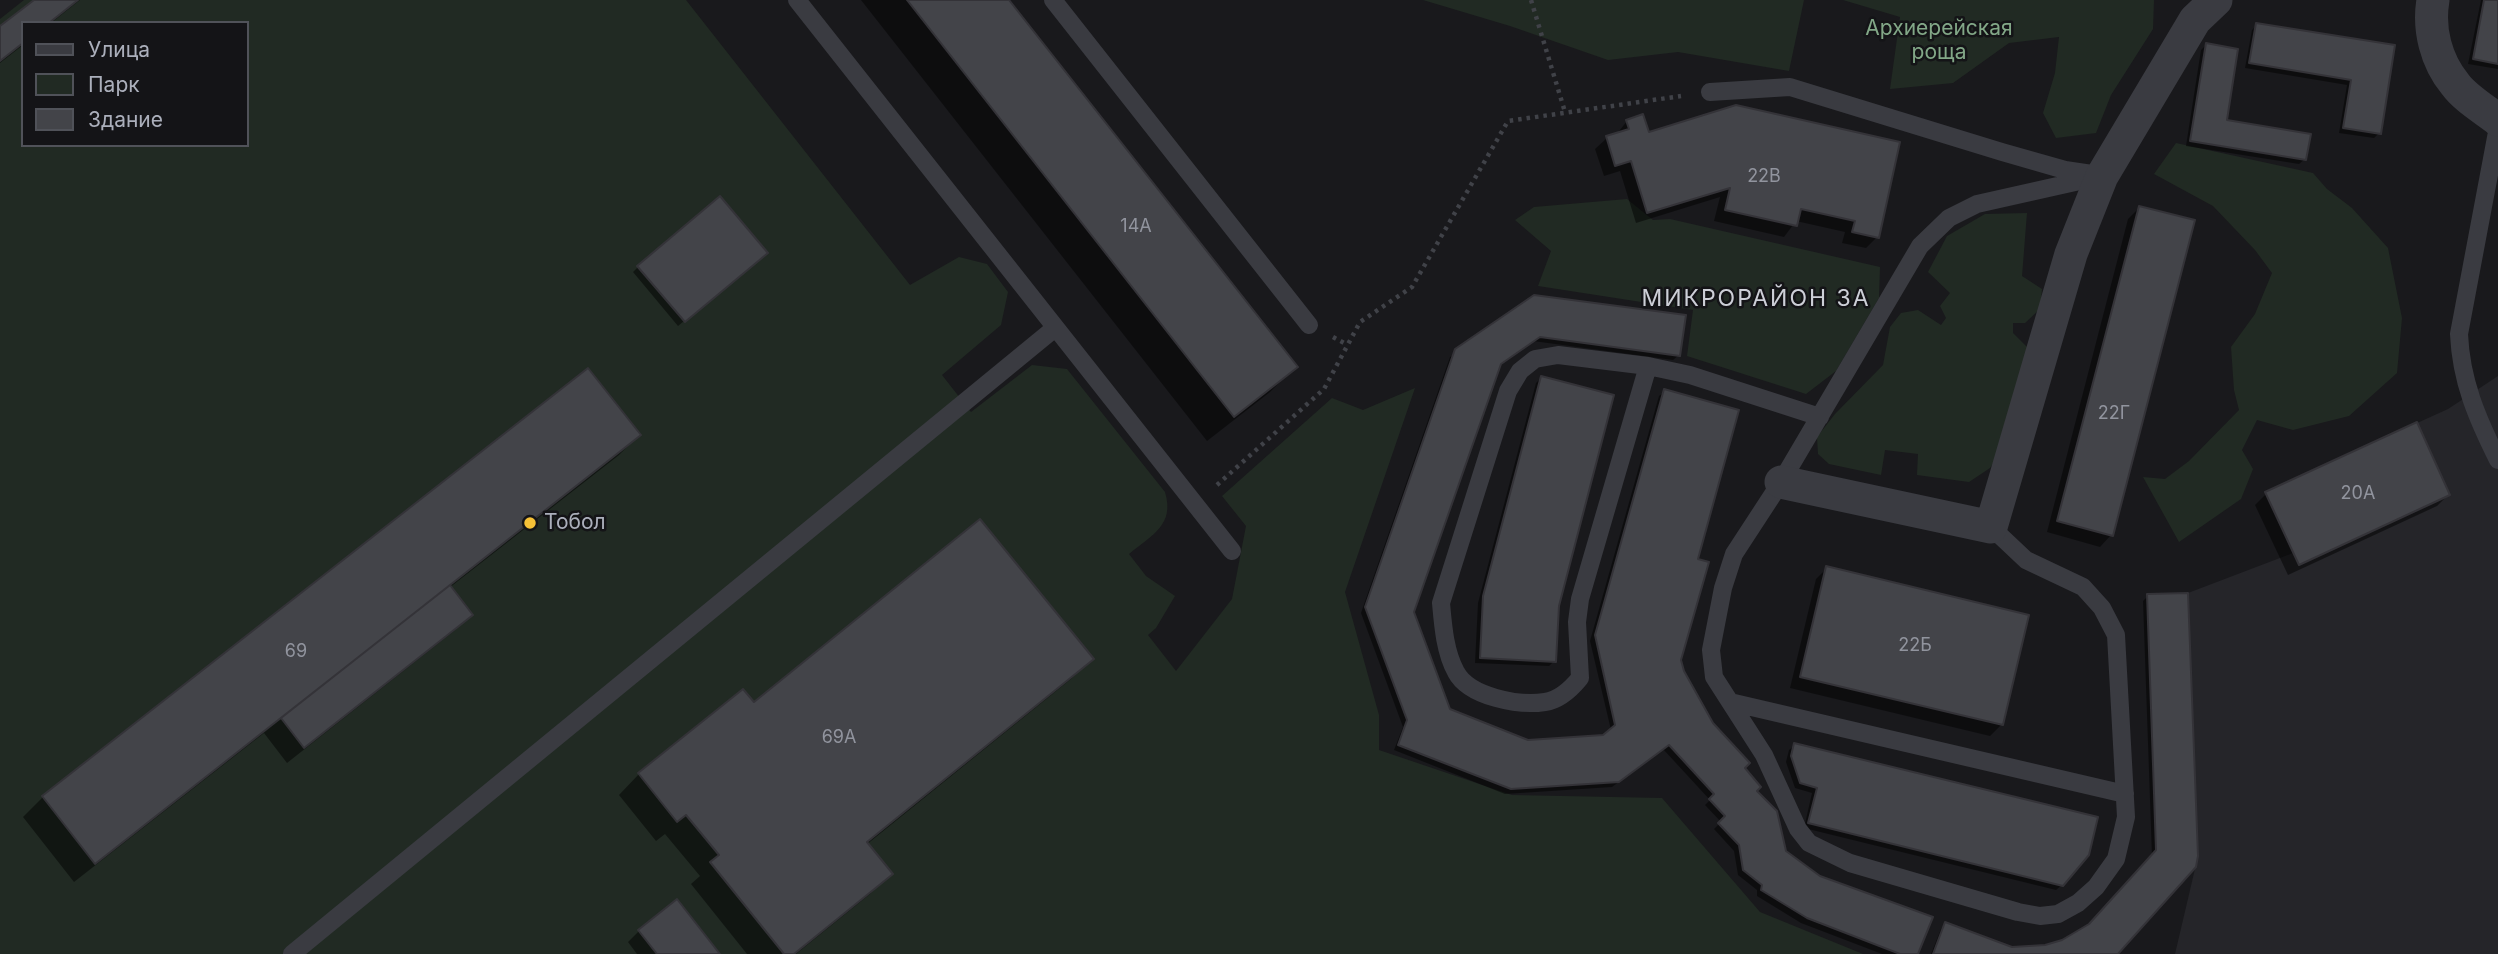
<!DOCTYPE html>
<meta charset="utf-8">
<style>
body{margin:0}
#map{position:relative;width:2498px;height:954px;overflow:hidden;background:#19191c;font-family:Inter,sans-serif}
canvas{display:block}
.legend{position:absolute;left:21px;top:21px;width:228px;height:126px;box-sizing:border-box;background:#141417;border:2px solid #505259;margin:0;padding:9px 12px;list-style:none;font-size:21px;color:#abafbb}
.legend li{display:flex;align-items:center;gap:14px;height:35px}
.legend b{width:35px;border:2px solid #505259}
</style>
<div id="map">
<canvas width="2498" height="954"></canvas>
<ul class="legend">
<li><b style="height:9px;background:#3a3b41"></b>Улица</li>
<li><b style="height:19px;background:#212a23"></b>Парк</li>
<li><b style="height:19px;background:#434449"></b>Здание</li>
</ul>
</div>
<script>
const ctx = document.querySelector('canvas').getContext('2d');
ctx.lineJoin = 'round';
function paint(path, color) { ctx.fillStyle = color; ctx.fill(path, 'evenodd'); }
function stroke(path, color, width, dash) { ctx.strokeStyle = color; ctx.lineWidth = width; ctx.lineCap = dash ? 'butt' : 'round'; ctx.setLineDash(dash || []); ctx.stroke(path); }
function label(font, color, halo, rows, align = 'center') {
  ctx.font = font + ' Inter,sans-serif'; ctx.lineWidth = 5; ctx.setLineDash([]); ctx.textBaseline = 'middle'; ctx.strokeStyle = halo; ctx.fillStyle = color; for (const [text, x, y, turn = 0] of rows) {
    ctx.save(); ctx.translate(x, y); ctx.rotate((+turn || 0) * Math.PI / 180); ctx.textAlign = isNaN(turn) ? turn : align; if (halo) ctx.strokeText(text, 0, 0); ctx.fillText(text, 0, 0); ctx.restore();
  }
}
paint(new Path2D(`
 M 2498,376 L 2498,954 L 2175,954 L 2198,856 L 2188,593 L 2293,553 L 2265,492 L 2448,409 Z`), '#252529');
paint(new Path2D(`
 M 24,0 L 686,0 L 910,285 L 959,257 L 987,264 L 1008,292 L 1001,325 L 942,375 L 971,412 L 1032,365 L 1067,369 L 1165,492 C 1175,525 1152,535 1129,554 L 1146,576 L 1175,596 L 1156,628 L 1148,635 L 1176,671 L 1232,599 L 1246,526 L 1222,496 L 1332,398 L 1363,410 L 1415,388 L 1345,592 L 1379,715 L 1379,750 L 1512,795 L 1662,798 L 1760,912 L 1863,954 L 0,954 L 0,19 ZM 23,23 L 247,23 L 247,145 L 23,145 Z
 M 1423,0 L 1804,0 L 1789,71 L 1678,52 L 1608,60 L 1510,26 Z
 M 1843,0 L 2154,0 L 2153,29 L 2111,95 L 2096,133 L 2056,138 L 2043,113 L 2055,73 L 2059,37 L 2009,43 L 1953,83 L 1890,89 L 1900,17 Z
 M 2176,143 L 2313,173 L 2327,189 L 2352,208 L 2388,248 L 2402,318 L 2397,373 L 2349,416 L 2293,430 L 2257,420 L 2242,450 L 2253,469 L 2241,499 L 2179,542 L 2143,477 L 2165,479 L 2189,461 L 2239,410 L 2234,390 L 2231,347 L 2255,314 L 2272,273 L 2255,250 L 2213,206 L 2154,174 Z
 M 1627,199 L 1653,220 L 1670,219 L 1880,267 L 1879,298 L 1836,371 L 1806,394 L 1687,356 L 1693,310 L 1538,286 L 1551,251 L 1515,220 L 1534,207 Z
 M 2027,213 L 2022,276 L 2042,289 L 2040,309 L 2025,323 L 2013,323 L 2013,333 L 2031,351 L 2002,450 L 1990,468 L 1969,482 L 1917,475 L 1918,454 L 1885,450 L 1881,475 L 1829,464 L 1818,454 L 1817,437 L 1835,414 L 1883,365 L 1890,327 L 1901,313 L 1918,310 L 1941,325 L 1946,318 L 1940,306 L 1950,293 L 1928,272 L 1947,236 L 1985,214 Z`), '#212a23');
paint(new Path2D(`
 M 36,0 L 80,0 L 51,23 L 23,23 L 23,45 L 0,63 L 0,29 Z
 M 861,0 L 1007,0 L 1295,367 L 1270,392 L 1207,441 Z
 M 2481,0 L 2498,0 L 2498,69 L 2468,64 Z
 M 2257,25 L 2393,47 L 2379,133 L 2374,138 L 2339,133 L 2347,85 L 2245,68 L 2252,30 Z
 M 2206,45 L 2225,122 L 2305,159 L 2299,164 L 2186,146 L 2201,50 Z
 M 1737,107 L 1877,237 L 1866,248 L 1842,243 L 1845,232 L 1796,221 L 1784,237 L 1714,221 L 1720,197 L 1636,223 L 1620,171 L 1604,176 L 1595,149 L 1607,138 L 1616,135 L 1627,121 L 1648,134 Z
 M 2139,208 L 2111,535 L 2100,547 L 2047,532 L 2128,219 Z
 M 760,258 L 678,326 L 633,272 L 638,267 Z
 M 1535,297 L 1679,355 L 1673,360 L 1533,341 L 1499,366 L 1412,612 L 1449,710 L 1528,741 L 1603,736 L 1611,730 L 1590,641 L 1659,396 L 1665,391 L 1695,560 L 1680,660 L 1683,672 L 1711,724 L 1742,768 L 1784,852 L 1916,954 L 1882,954 L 1801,923 L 1757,896 L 1757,890 L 1738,875 L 1734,851 L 1714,829 L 1721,822 L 1705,805 L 1710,800 L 1663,749 L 1612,787 L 1505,794 L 1394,750 L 1403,727 L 1361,613 L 1450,357 Z
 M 1541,378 L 1557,606 L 1554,661 L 1549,666 L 1475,663 L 1478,603 L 1536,383 Z
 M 639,435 L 619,455 L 449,588 L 471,615 L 454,631 L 287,763 L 264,733 L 74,882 L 23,817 L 43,797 Z
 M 2266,494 L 2448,495 L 2437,506 L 2288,575 L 2255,505 Z
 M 1827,568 L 2001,725 L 1990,736 L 1790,688 L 1816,579 Z
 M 2148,596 L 2196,856 L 2115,954 L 1931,954 L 1941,929 L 1946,924 L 2012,948 L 2045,947 L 2063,942 L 2088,927 L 2152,857 L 2143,601 Z
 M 1091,659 L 1071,679 L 866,845 L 890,874 L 870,894 L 796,954 L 747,954 L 691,884 L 700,876 L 665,834 L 656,841 L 619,795 L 639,774 L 754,705 Z
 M 1795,745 L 2062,885 L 2056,890 L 1804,828 L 1812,793 L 1795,788 L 1786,762 L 1789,750 Z
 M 639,931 L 718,954 L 637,954 L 628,942 Z`), '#0007');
const building = new Path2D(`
 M 34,0 L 78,0 L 49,23 L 23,23 L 23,43 L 0,61 L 0,26 Z
 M 907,0 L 1009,0 L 1298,367 L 1234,417 Z
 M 2484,0 L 2498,0 L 2498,64 L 2473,59 Z
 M 2256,23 L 2395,45 L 2381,134 L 2343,128 L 2351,80 L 2249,63 Z
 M 2206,43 L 2238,49 L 2227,120 L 2311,134 L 2306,160 L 2190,141 Z
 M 1736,105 L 1900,142 L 1879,238 L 1852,232 L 1855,221 L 1801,209 L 1797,226 L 1725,210 L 1730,188 L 1647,213 L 1631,161 L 1615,166 L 1606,136 L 1629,129 L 1626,120 L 1643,114 L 1649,132 Z
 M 720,196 L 768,253 L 685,322 L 637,266 Z
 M 2139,206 L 2195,220 L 2113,536 L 2057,521 Z
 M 1534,295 L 1686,315 L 1680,356 L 1540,337 L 1501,364 L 1414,612 L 1450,709 L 1528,740 L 1603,735 L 1615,725 L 1595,635 L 1664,389 L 1739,410 L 1698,559 L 1709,562 L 1681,660 L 1684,671 L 1713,723 L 1750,763 L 1745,768 L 1761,787 L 1757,791 L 1777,811 L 1786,851 L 1820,876 L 1933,917 L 1918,954 L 1900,954 L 1807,918 L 1761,890 L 1762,885 L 1743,870 L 1739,845 L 1718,823 L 1725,816 L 1709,799 L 1714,794 L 1669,745 L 1619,782 L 1511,789 L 1398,745 L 1407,720 L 1365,607 L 1455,349 Z
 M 588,368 L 641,435 L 95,864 L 42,796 Z
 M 1541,376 L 1614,395 L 1559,606 L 1556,662 L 1480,658 L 1483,596 Z
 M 2417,422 L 2450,495 L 2299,565 L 2265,492 Z
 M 980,519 L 1094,659 L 867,842 L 893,874 L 794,954 L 784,954 L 710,862 L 719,855 L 686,815 L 677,822 L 638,773 L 743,689 L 754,702 Z
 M 1826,566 L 2029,615 L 2003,725 L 1800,677 Z
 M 450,585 L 473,615 L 304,748 L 281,718 Z
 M 2188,593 L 2198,856 L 2196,867 L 2118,954 L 1933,954 L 1945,922 L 2012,947 L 2045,945 L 2062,940 L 2089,924 L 2156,850 L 2147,594 Z
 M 1794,743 L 2098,817 L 2089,855 L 2063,886 L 1808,823 L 1817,788 L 1800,783 L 1791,756 Z
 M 677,899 L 720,954 L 657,954 L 638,930 Z`);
paint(building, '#434449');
stroke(building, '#343338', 2);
stroke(new Path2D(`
 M 1531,0 L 1565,112
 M 1333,337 L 1348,345
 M 1217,485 L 1324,389 L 1360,322 L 1412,287 L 1508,121 L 1681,96`), '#404248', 4.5, [3.5, 5]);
stroke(new Path2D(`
 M 797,0 L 1232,551
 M 1053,0 L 1309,325
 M 1710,92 L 1790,87 L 2002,152 L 2065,170 L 2092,174
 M 2498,127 L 2459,334 C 2461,381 2477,418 2498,460
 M 1648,366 L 1580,599 L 1577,622 L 1580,678 C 1571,689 1560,700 1545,702 C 1519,706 1469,697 1456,672 C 1445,652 1443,626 1441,603 L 1508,391 L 1520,371 L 1535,359 L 1558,355 L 1648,366 L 1690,375 L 1820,417
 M 1991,527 L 2026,560 L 2083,587 L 2102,608 L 2116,635 L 2126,817 L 2116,859 L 2096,887 L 2078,903 L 2058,914 L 2040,916 L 2018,912 L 1850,863 L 1809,843 L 1798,829 L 1764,755 L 1714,677 L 1711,650 L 1723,588 L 1734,554 L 1781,482 L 1920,246 L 1949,218 L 1977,204 L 2102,176
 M 1730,702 L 2125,794
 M 292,954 L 1055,328`), '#3a3b41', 18);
stroke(new Path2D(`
 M 2433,0 C 2428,29 2436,61 2455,84 C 2465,98 2484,109 2498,120
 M 1781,482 L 1991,527 L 2071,254 L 2102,176 L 2195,20 L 2216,0`), '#3a3b41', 33);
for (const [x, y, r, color] of [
 [530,523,7,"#f6c137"]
]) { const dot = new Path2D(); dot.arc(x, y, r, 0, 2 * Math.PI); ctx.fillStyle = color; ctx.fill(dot); stroke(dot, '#141417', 2.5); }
label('18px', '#91949e', null, [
 ["22В",1764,177],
 ["14А",1136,227],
 ["22Г",2114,414],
 ["20А",2358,494],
 ["22Б",1915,646],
 ["69",296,652],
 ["69А",839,738]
]);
label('21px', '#82a787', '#141417', [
 ["Архиерейская",1939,29],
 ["роща",1939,53]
]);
label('21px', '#abafbb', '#141417', [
 ["Тобол",544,523]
], 'left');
ctx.letterSpacing = '2px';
label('23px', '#cdcfd7', '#141417', [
 ["МИКРОРАЙОН 3А",1756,299]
]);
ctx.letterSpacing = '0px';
</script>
